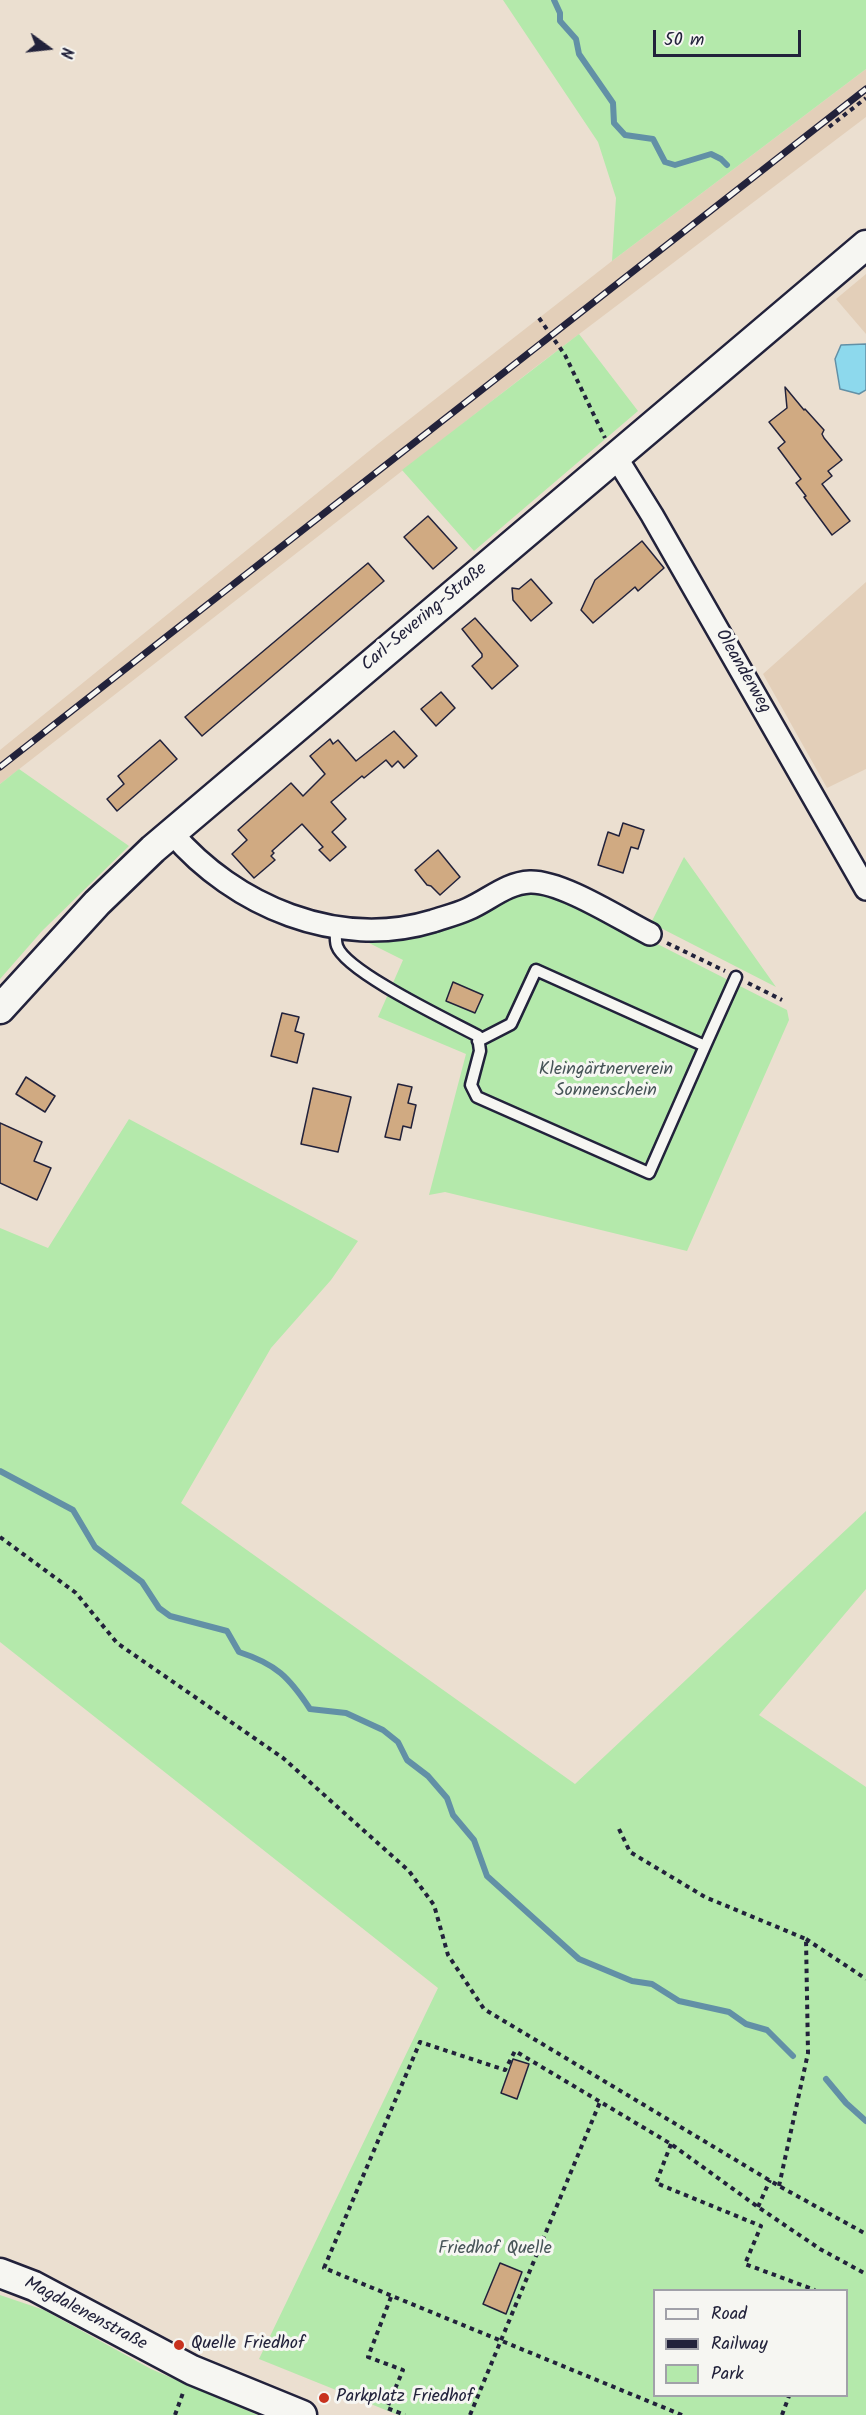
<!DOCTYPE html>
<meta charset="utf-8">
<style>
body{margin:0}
#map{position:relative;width:866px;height:2415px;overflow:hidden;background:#ebdfd0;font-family:Kalam,sans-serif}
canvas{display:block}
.legend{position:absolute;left:653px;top:2289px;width:195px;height:108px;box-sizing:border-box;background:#f6f6f2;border:2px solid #a1a1a9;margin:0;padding:8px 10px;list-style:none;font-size:18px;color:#22223b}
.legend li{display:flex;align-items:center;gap:12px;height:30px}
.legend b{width:30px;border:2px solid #a1a1a9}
.north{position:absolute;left:18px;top:18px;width:60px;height:60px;-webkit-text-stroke:4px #f6f6f2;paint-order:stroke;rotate:105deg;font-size:16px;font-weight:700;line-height:24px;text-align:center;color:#22223b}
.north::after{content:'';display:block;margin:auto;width:21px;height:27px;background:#22223b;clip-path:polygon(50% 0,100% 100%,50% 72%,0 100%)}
.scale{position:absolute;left:653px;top:30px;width:148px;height:27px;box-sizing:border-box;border:3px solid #22223b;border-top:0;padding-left:8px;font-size:18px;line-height:21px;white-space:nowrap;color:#22223b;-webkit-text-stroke:4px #f6f6f2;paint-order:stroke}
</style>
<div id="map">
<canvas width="866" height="2415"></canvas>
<ul class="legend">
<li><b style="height:8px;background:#f6f6f2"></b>Road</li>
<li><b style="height:8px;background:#22223b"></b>Railway</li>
<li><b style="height:16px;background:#b4e9ab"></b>Park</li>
</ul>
<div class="north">N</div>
<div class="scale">50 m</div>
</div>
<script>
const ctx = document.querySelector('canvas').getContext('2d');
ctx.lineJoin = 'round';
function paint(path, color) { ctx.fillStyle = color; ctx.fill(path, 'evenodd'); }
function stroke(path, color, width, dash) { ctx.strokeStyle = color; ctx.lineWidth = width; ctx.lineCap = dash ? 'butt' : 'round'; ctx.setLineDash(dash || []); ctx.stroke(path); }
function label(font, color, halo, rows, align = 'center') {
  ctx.font = font + ' Kalam,sans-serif'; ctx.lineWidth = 6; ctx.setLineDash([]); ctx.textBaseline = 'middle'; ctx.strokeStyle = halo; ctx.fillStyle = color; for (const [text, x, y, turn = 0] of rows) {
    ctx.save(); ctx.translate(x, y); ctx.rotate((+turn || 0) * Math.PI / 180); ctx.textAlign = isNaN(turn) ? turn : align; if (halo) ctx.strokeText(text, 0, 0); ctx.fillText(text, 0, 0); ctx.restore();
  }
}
paint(new Path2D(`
 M 866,69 L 866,117 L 533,369 L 0,784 L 0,750 L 379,443 L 612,261 Z
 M 866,274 L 866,334 L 836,299 Z
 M 866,582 L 866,769 L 827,788 L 763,674 Z`), '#e3cfb9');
paint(new Path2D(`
 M 503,0 L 866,0 L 866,69 L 612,261 L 616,198 L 598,142 Z
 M 579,334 L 638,411 L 474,551 L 402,470 Z
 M 19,769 L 129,846 L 42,931 L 0,979 L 0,784 Z
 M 684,857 L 776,987 L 651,923 Z
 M 530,890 L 573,901 L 787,1010 L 789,1020 L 687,1251 L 445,1192 L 429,1195 L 466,1054 L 378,1017 L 403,960 L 353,935 Z
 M 129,1119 L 358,1241 L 331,1280 L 271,1348 L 181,1503 L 575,1784 L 866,1511 L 866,1589 L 759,1715 L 866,1787 L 866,2415 L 398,2415 L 259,2359 L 438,1988 L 0,1642 L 0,1228 L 48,1248 ZM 654,2290 L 846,2290 L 846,2396 L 654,2396 Z
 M 0,2295 L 44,2310 L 151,2369 L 258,2415 L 0,2415 Z`), '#b4e9ab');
const water = new Path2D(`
 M 866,344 L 866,390 L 859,394 L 840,389 L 835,359 L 841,345 Z`);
paint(water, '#8dd9ed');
stroke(water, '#6290a6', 1.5);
stroke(new Path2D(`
 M 554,0 L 560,13 L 560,21 L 576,39 L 579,54 L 613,103 L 614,123 L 625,135 L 653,139 L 665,162 L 675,165 L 711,154 L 721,159 L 727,165
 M 0,1471 L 73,1510 L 95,1547 L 142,1582 L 159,1608 L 170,1616 L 227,1631 L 239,1652 C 276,1664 289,1677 310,1709 L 346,1713 L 383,1730 L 398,1742 L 407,1760 L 428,1776 L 447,1798 L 453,1815 L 474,1840 L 487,1876 L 579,1959 L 632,1981 L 652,1984 L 679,2001 L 729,2012 L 746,2024 L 767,2030 L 793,2056
 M 826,2079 L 846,2103 L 866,2121`), '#6290a6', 6);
const building = new Path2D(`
 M 785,387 L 804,410 L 805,409 L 824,430 L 822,434 L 824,438 L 842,460 L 828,471 L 832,476 L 822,484 L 850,521 L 832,535 L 804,497 L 806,496 L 796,483 L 801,479 L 778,448 L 785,442 L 769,422 L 787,408 Z
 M 428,516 L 457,548 L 433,569 L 404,537 Z
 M 642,541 L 664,568 L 638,591 L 635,587 L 593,623 L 581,610 L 595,580 Z
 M 368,563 L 384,581 L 202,736 L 185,717 Z
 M 531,579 L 552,603 L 531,621 L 513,600 L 512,588 L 519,589 Z
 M 475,618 L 518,666 L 492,689 L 472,666 L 482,657 L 482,654 L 462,629 Z
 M 441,692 L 455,708 L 436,726 L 421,709 Z
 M 394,731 L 417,756 L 404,768 L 398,761 L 392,767 L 386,760 L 364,778 L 362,776 L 331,802 L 346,819 L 332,832 L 346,847 L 330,861 L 319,850 L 323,847 L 302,824 L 272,851 L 274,853 L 271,856 L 275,860 L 254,878 L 232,854 L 247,840 L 238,830 L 291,783 L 303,796 L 325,774 L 310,756 L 330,739 L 333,744 L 338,740 L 356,761 Z
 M 160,740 L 177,759 L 117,811 L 107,799 L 124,784 L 118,776 Z
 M 623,823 L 644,830 L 638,849 L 631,847 L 623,873 L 598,865 L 608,832 L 619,836 Z
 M 438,850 L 460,877 L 440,895 L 431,886 L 427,885 L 415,870 Z
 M 453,982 L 483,995 L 475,1013 L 446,1001 Z
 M 282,1013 L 299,1017 L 295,1031 L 304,1034 L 297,1063 L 271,1056 Z
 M 26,1077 L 55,1096 L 45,1112 L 16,1094 Z
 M 398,1084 L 412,1087 L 408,1103 L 416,1105 L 411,1128 L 403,1126 L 400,1140 L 385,1137 Z
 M 313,1088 L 351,1097 L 338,1152 L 301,1144 Z
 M 0,1123 L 42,1142 L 34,1161 L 51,1168 L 37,1200 L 0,1183 Z
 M 513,2059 L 529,2064 L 517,2099 L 501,2093 Z
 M 500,2263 L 522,2272 L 506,2314 L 483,2304 Z`);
paint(building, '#d0aa82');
stroke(building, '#22223b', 1.5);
const lane = new Path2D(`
 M 336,927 C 336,932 335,940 337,946 C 346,972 450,1021 478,1036 L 480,1051 L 471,1085 L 477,1097 L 649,1173 L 705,1046 L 536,970 L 511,1024 L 478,1041
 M 705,1046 L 736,977`);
const street = new Path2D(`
 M 616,457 L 652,515 L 866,889
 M 172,833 C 234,906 338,950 433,921 C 445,917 457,914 468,909 C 489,900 506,883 530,882 C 562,881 620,919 650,934`);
const secondary = new Path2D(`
 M 0,1009 L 97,903 L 153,849 L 866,245
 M 0,2273 L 34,2286 L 192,2370 L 302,2415`);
stroke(lane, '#22223b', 15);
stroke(street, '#22223b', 26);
stroke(secondary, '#22223b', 33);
stroke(new Path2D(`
 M 829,127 L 866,98
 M 539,318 L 565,355 L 605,438
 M 667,943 L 725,971
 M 748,983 L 782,1000
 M 0,1537 L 76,1593 L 117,1643 L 283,1758 L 409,1871 L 434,1905 L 448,1955 L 484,2009 L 779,2186 L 866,2234
 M 619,1829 L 630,1852 L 705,1897 L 806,1939 L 808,2053 L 779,2186
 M 806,1939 L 866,1979
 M 671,2144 L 656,2183 L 761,2226 L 745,2264 L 815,2290
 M 758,2207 L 770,2180
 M 391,2297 L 368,2357 L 403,2370 L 387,2408 L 405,2415
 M 175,2415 L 184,2390
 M 470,2415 L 600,2102
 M 682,2415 L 324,2268 L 420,2042 L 505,2070 L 515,2051 L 671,2144 L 758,2207 L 820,2249 L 866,2274
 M 782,2415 L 789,2396`), '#22223b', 4, [4.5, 4.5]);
stroke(lane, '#f6f6f2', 10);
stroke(street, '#f6f6f2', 21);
stroke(secondary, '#f6f6f2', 28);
const rail = new Path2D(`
 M 0,767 L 866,89`);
stroke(rail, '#22223b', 7);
stroke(rail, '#f6f6f2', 4.5, [14]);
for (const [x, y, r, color] of [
 [179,2345,6,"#c8321e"],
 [324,2398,6,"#c8321e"]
]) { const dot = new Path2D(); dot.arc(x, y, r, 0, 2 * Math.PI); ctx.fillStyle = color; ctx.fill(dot); stroke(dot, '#f6f6f2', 2); }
label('18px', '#22223b', '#f6f6f2', [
 ["Carl-Severing-Straße",425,618,-40],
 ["Oleanderweg",742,672,60],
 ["Magdalenenstraße",85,2315,28]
]);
label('18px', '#465457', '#f6f6f2', [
 ["Kleingärtnerverein",606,1071],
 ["Sonnenschein",606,1092],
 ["Friedhof Quelle",495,2250]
]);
label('18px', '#22223b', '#f6f6f2', [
 ["Quelle Friedhof",191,2345],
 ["Parkplatz Friedhof",336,2398]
], 'left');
</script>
